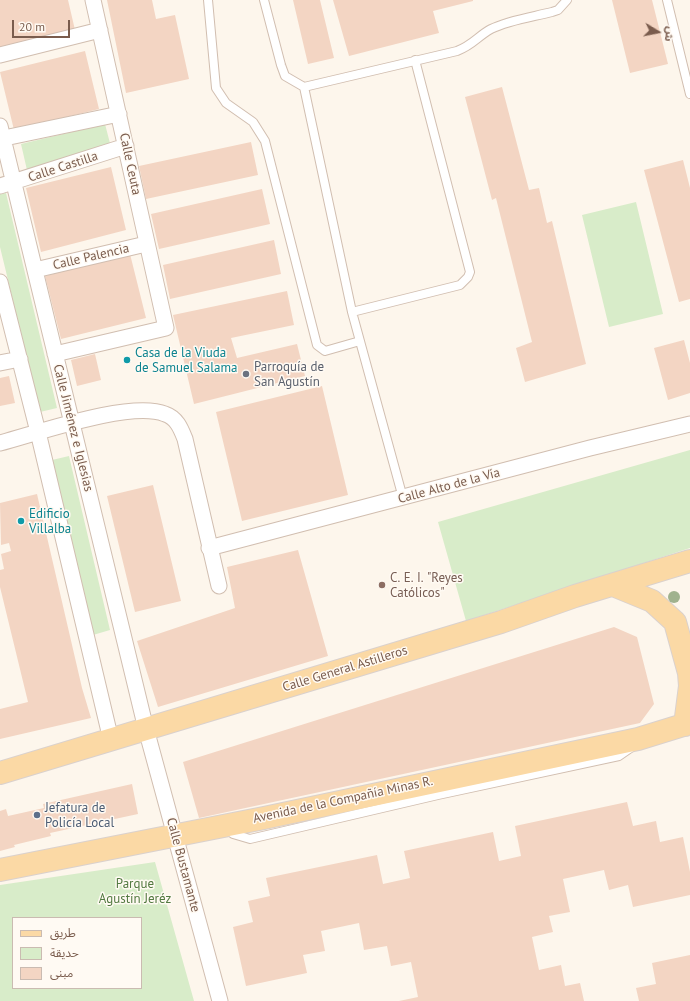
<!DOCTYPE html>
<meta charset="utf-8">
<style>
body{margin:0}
#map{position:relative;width:690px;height:1001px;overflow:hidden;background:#fdf6ec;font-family:"PT Sans","Noto Sans Arabic",sans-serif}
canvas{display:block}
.legend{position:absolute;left:12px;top:917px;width:130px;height:72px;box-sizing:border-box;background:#fffaf3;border:1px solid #cabbb1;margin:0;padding:5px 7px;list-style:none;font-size:12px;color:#7a5c4d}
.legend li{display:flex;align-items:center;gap:8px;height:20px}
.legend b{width:20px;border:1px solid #cabbb1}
.north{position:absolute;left:638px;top:12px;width:40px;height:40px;-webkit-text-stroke:3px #fffaf3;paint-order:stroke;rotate:100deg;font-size:11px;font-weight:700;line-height:16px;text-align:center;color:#7a5c4d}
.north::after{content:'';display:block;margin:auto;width:14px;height:18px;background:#7a5c4d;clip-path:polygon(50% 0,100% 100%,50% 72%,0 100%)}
.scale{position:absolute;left:12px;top:20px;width:58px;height:18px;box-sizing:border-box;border:2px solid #7a5c4d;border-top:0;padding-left:5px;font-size:12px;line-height:14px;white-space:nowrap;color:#7a5c4d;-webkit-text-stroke:3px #fffaf3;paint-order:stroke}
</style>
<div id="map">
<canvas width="690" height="1001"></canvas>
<ul class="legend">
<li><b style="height:5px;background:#fbd9a5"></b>طريق</li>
<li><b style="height:11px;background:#d8ecc9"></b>حديقة</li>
<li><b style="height:11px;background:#f3d5c3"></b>مبنى</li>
</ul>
<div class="north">ش</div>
<div class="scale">20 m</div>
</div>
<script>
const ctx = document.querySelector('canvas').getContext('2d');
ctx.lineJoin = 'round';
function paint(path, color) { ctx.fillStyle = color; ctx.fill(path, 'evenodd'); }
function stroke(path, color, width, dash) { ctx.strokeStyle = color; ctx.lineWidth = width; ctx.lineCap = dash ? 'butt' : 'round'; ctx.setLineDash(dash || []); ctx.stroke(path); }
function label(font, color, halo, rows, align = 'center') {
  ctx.font = font + ' "PT Sans",sans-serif'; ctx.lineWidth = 3; ctx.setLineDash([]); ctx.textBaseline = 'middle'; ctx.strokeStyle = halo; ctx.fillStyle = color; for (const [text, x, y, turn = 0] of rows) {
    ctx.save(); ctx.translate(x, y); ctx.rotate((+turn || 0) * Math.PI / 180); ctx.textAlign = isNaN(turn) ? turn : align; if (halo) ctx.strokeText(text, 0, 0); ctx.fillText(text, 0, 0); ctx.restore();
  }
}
paint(new Path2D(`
 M 105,124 L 112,151 L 27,170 L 21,144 Z
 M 6,193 L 57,408 L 40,412 L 0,247 L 0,194 Z
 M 636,202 L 663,314 L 609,327 L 582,215 Z
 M 690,450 L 690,548 L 466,621 L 438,522 Z
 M 69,456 L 110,630 L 93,635 L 52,460 Z
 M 155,862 L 194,1001 L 0,1001 L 0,885 ZM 13,918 L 141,918 L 141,988 L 13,988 Z`), '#d8ecc9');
paint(new Path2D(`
 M 0,0 L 68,0 L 75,30 L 0,48 Z
 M 107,0 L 152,0 L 156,19 L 175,15 L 189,79 L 126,93 Z
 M 293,0 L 320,0 L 334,58 L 308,64 Z
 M 333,0 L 473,0 L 473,1 L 433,11 L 439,33 L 349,56 Z
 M 612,0 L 652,0 L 668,64 L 630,73 Z
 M 85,51 L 99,109 L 14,130 L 0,72 Z
 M 502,87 L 529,190 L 539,188 L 547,223 L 552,221 L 586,364 L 525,382 L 516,348 L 532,342 L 496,198 L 492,200 L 465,97 Z
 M 251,142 L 258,175 L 146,199 L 139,166 Z
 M 683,160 L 690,188 L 690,299 L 679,302 L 644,170 Z
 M 111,167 L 126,230 L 41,252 L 26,188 Z
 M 262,189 L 270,224 L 159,249 L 151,214 Z
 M 274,240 L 281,274 L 170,299 L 163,265 Z
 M 130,254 L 146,318 L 61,339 L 45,276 Z
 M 287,291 L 294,325 L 231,338 L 237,358 L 297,344 L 305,376 L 194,404 L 173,315 Z
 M 684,340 L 690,363 L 690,393 L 668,400 L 654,348 Z
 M 95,354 L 101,380 L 77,386 L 71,360 Z
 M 9,376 L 15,403 L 0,406 L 0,378 Z
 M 322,386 L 348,495 L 242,521 L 216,412 Z
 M 153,485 L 181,601 L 135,612 L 107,496 Z
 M 37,494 L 82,688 L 91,718 L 0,739 L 0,709 L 28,702 L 0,587 L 0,570 L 4,569 L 1,554 L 11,551 L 9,543 L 1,545 L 0,503 Z
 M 298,550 L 328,656 L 158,707 L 137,641 L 235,608 L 227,567 Z
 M 614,627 L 637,637 L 654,704 L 640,723 L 199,818 L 183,762 Z
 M 132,784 L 138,814 L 50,833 L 51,836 L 14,845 L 15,847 L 0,851 L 0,811 L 6,809 L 8,816 L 44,808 L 43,804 Z
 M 627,802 L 633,826 L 656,821 L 660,842 L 683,837 L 690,872 L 690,895 L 633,907 L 628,885 L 609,890 L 604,870 L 563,879 L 570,912 L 549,916 L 553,932 L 532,937 L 539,970 L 561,965 L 565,986 L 580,983 L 584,1001 L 399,1001 L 418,997 L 411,962 L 391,966 L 387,946 L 364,950 L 359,923 L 321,931 L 325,951 L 303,955 L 307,973 L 246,986 L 233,927 L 253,922 L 248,901 L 270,896 L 266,878 L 377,855 L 383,884 L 410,878 L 404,851 L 493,832 L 499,861 L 521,856 L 515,826 Z
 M 690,955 L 690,1001 L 639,1001 L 636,988 L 656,984 L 652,963 Z`), '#f3d5c3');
const service = new Path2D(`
 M 208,0 L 216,88 L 226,103 L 253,122 L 265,141 L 317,345 L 325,351 L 360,341
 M 264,0 L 281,65 L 285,76 L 304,87 L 457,51 C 473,45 478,36 491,29 C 509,20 532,17 552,12 L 558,10 L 567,0
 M 667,0 L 690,94
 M 304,87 L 352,312 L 403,498
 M 352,312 L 460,285 L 468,277 L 470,272 L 415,60
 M 227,828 L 233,834 L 250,839 L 438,795 L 619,756 L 632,747`);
const minor = new Path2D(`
 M 0,55 L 100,30
 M 0,126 L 146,729 L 220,1001
 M 0,139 L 119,114
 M 0,186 L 126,146
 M 35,270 L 146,244
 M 0,282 L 38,432 L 111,740
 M 55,354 L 166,328 L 93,0
 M 0,363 L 20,359
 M 0,443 C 38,433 131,400 165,414 C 177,418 181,429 185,439 L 219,586
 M 209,548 L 590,448 L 690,424`);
const primary = new Path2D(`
 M 613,585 L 652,601 L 675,622 L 689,673 L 690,686 L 685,725
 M 0,773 L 501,622 L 575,596 L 690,561
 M 0,870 L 264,818 L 638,739 L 690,723`);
stroke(service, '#d1beb0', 10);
stroke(minor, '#d1beb0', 17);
stroke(primary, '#dad1cd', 24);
stroke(service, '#fff', 8);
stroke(minor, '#fff', 15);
stroke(primary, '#fbd9a5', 22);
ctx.fillStyle = '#a0b28e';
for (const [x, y] of [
 [674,597]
]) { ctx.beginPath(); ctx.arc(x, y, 6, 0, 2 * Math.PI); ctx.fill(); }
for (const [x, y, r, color] of [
 [127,360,4,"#0f9aa8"],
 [246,374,4,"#6b7280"],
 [21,521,4,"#0f9aa8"],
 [382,585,4,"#8d6e63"],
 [37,815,4,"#5c6f8a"]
]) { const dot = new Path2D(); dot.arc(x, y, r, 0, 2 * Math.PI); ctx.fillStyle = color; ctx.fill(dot); stroke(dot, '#fffaf3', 1.5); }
label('13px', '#7a5c4d', '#fffaf3', [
 ["Calle Ceuta",130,164,78],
 ["Calle Castilla",63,167,-18],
 ["Calle Palencia",91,257,-13],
 ["Calle Jiménez e Iglesias",73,428,76],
 ["Calle Alto de la Vía",449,486,-15],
 ["Calle General Astilleros",345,669,-17],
 ["Avenida de la Compañía Minas R.",343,800,-12],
 ["Calle Bustamante",183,865,75]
]);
label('13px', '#0d838f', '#fffaf3', [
 ["Casa de la Viuda",135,353],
 ["de Samuel Salama",135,368],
 ["Edificio",29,514],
 ["Villalba",29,529]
], 'left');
label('13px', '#5b616d', '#fffaf3', [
 ["Parroquía de",254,367],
 ["San Agustín",254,382]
], 'left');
label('13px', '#785e54', '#fffaf3', [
 ["C. E. I. \"Reyes",390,578],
 ["Católicos\"",390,593]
], 'left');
label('13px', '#4e5e75', '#fffaf3', [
 ["Jefatura de",45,808],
 ["Policía Local",45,823]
], 'left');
label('13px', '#537a41', '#fffaf3', [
 ["Parque",135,884],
 ["Agustín Jeréz",135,899]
]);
</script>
